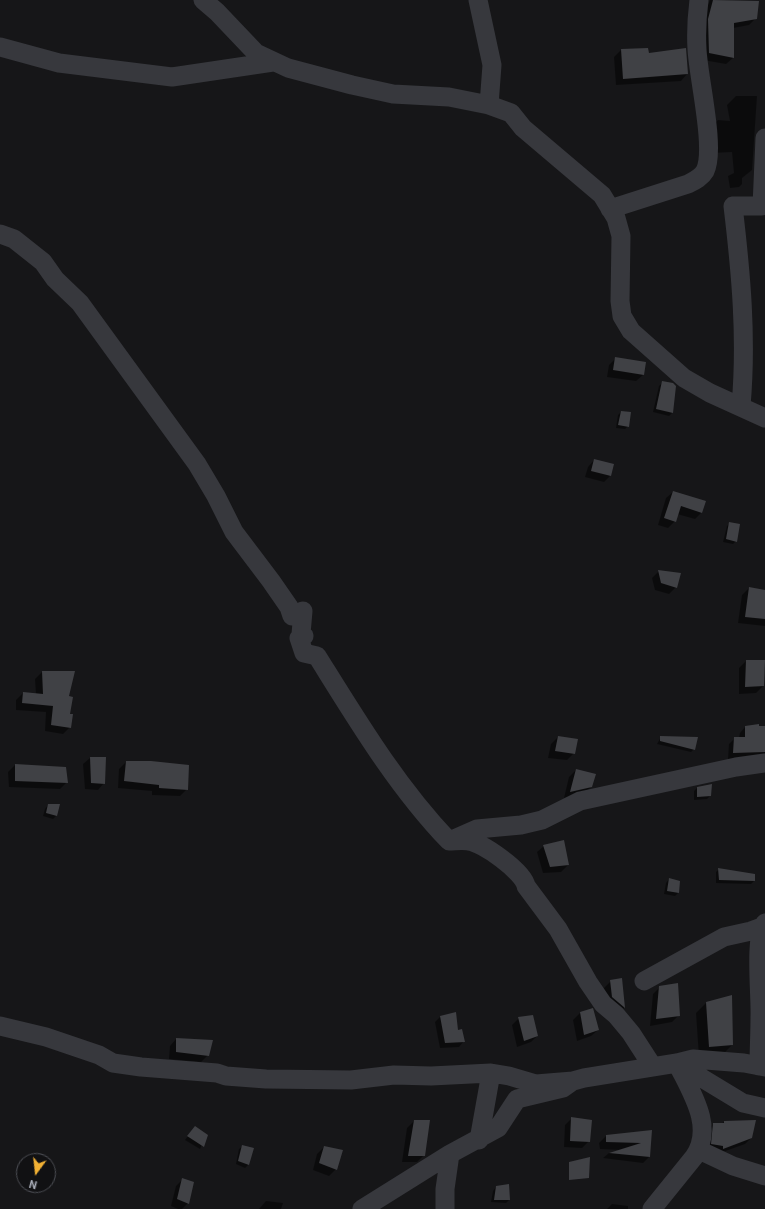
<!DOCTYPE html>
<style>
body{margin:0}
#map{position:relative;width:765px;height:1209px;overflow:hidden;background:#161618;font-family:Roboto,sans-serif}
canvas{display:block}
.north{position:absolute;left:16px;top:1153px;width:40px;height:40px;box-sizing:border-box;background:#111113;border:1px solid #4d4f55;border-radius:50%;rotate:195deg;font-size:11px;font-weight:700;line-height:16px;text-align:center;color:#a8adb8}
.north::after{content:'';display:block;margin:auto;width:14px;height:18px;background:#f2b134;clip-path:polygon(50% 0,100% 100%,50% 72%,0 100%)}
</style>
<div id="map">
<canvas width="765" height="1209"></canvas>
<div class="north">N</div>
</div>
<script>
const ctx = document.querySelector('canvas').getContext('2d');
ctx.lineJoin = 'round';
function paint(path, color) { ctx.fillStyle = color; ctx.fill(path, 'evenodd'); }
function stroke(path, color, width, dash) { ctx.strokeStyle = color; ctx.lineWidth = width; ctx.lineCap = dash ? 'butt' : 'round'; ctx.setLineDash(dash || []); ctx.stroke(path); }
paint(new Path2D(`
 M 710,0 L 758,2 L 756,18 L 749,25 L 733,28 L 733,58 L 726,64 L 703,60 L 702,20 Z
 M 648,49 L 648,54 L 685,49 L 687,74 L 681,81 L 616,85 L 614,57 L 621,50 Z
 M 736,96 L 757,96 L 752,170 L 742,178 L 742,184 L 739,187 L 730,188 L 728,176 L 734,173 L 732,152 L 711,153 L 709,129 L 718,120 L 730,121 L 727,105 Z
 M 616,358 L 643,375 L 636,381 L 607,377 L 609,365 Z
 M 662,383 L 675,386 L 672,413 L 669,416 L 653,412 L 659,386 Z
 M 621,412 L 628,426 L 625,429 L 616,428 L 618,415 Z
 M 594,460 L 610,476 L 604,482 L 585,477 L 588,467 Z
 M 673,492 L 702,512 L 695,519 L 677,514 L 675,521 L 668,528 L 658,525 L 666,498 Z
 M 730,523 L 736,541 L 733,544 L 723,542 L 727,526 Z
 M 659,571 L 676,587 L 669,594 L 655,590 L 652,578 Z
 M 749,588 L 765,591 L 765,626 L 738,623 L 742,595 Z
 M 746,661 L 765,661 L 763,686 L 756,693 L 739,694 L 739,668 Z
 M 42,672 L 67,697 L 70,727 L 63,734 L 45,731 L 46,712 L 16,710 L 16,700 L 23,693 L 36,694 L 35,679 Z
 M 745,727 L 765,727 L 765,758 L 728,759 L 729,744 L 735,738 L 739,738 L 740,733 Z
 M 558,737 L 574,753 L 567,760 L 548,758 L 551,744 Z
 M 661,737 L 694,749 L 691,752 L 657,744 Z
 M 90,758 L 104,783 L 98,790 L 85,789 L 83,764 Z
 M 126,762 L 187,789 L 180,796 L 152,795 L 152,791 L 118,788 L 119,769 Z
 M 15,765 L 67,782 L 60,789 L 9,787 L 8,772 Z
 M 576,770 L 591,787 L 584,794 L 564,798 L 569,777 Z
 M 697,788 L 710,796 L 707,799 L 694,800 L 694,791 Z
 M 48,805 L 56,816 L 53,819 L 43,816 L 45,809 Z
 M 544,846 L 568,865 L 561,872 L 543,873 L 537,852 Z
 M 719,869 L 754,881 L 751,884 L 716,883 L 716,872 Z
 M 669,879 L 678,893 L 675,896 L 664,894 L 666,883 Z
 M 621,980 L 624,1008 L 617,1015 L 606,1004 L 604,988 L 611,981 Z
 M 660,987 L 679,1015 L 672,1022 L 650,1026 L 653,994 Z
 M 706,1003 L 732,1045 L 721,1056 L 699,1057 L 696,1013 Z
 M 592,1010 L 598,1030 L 591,1036 L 577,1041 L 573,1020 L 580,1013 Z
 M 440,1017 L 457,1031 L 464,1041 L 459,1047 L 440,1048 L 435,1022 Z
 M 519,1018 L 537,1036 L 531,1042 L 517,1047 L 512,1025 Z
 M 176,1039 L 208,1055 L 201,1062 L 169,1059 L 170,1046 Z
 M 572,1118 L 589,1141 L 582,1148 L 564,1147 L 565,1125 Z
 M 414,1121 L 424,1155 L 417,1162 L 402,1162 L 407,1128 Z
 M 724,1122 L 751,1138 L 745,1144 L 717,1154 L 706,1149 L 707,1130 L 713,1124 L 721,1124 Z
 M 192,1131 L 206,1135 L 200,1149 L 185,1140 Z
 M 651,1131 L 649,1157 L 643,1163 L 603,1158 L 609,1153 L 620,1150 L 600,1149 L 599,1143 L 606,1136 Z
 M 243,1146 L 248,1165 L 245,1168 L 236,1164 L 239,1149 Z
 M 324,1147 L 336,1169 L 329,1176 L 313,1170 L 317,1154 Z
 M 183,1179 L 188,1203 L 182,1209 L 178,1209 L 171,1206 L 176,1186 Z
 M 496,1187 L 509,1200 L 506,1203 L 491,1202 L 493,1191 Z
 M 266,1201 L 283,1203 L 281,1209 L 259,1209 Z
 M 612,1204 L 628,1206 L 628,1209 L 607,1209 Z`), '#0007');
paint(new Path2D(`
 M 713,0 L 759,1 L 757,19 L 734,23 L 734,58 L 709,53 L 708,19 Z
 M 648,48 L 649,53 L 686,48 L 688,74 L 623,79 L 621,49 Z
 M 615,357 L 646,362 L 644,375 L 613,370 Z
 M 662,381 L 673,383 L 676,386 L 673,413 L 656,409 Z
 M 621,411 L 631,412 L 629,427 L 618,425 Z
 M 594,459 L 614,464 L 611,476 L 591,471 Z
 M 673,491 L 706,501 L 702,513 L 681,506 L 676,522 L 664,518 Z
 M 729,522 L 740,524 L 737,542 L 726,539 Z
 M 658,570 L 681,573 L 677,588 L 661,583 Z
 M 749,587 L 765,590 L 765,619 L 745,617 Z
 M 746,660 L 765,660 L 764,686 L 745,687 Z
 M 42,671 L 75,671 L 69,696 L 73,697 L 70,714 L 73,714 L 71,728 L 51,725 L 53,706 L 22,703 L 23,692 L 43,694 Z
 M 759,724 L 759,726 L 765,726 L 765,752 L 733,753 L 734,737 L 745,737 L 745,726 Z
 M 558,736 L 578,739 L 575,754 L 555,751 Z
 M 660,736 L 698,737 L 695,750 L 660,741 Z
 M 90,757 L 106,757 L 105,784 L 91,783 Z
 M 126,761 L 151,761 L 189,765 L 188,790 L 159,788 L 159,785 L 124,781 Z
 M 15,764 L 66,767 L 68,783 L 15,781 Z
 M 576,769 L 596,774 L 592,787 L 570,792 Z
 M 712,784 L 711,796 L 697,797 L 697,787 Z
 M 48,804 L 60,804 L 57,816 L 46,813 Z
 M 564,840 L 569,865 L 550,867 L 543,845 Z
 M 718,868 L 755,874 L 755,881 L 719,880 Z
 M 669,878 L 680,881 L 679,893 L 667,891 Z
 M 622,978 L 625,1008 L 612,997 L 610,980 Z
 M 678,983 L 680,1016 L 656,1019 L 659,986 Z
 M 732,995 L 733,1045 L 709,1047 L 706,1002 Z
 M 593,1008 L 599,1030 L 584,1035 L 580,1012 Z
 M 456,1012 L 458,1030 L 462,1029 L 465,1042 L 445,1043 L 440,1016 Z
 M 533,1015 L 538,1036 L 524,1041 L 518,1017 Z
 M 176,1038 L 213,1040 L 209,1056 L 176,1052 Z
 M 571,1117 L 592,1120 L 590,1142 L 570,1141 Z
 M 414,1120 L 430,1120 L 425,1156 L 408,1156 Z
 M 756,1120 L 752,1138 L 723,1149 L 723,1146 L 711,1144 L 713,1123 L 724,1123 L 724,1121 Z
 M 195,1126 L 208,1135 L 204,1147 L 187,1136 Z
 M 652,1130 L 650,1157 L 609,1153 L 641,1143 L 606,1142 L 606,1135 Z
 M 242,1145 L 254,1148 L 249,1165 L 238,1161 Z
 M 324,1146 L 343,1150 L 337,1170 L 319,1163 Z
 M 590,1157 L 589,1178 L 569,1180 L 569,1162 Z
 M 182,1178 L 194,1182 L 189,1204 L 177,1199 Z
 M 509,1184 L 510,1200 L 494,1200 L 496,1186 Z`), '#404145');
stroke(new Path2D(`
 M 203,0 L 217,12 L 256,53 L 288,68 L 352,85 L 393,94 L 449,97 L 489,105 L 511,113 L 523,128 L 602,195 L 616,218 L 621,236 L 620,301 L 622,316 L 631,331 L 684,378 L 710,393 L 765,418
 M 478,0 L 492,65 L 489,105
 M 0,47 L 59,63 L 172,77 L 273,62
 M 610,209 L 688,184 C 694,181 701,178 705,171 C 716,149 698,76 697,49 C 696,33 697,16 699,0
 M 0,234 L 14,239 L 43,262 L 55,279 L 80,303 L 197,464 L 216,496 L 234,532 L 271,581 L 289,607 L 292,616 L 303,611 L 301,634 L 304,636 L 299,638 L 304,653 L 317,656 C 357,720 397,787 449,841 C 455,841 462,840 468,841 C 482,842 524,872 526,886 L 558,929 L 588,982 L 603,1004 L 616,1015 L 631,1033 L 653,1067
 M 741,406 C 747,338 741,273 733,206 L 762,206 L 765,138
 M 452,840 L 477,829 L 521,825 L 542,820 L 580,801 L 736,767 L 765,763
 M 644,981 L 724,937 L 751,931 L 762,927
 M 0,1026 L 46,1037 L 99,1055 L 113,1063 L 141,1067 L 217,1073 L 226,1076 L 266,1079 L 351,1080 L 394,1075 L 431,1076 L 491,1073 L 509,1076 L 536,1084 L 573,1081
 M 677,1063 L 743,1103 L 765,1108
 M 759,1066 C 759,1050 760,1034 760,1017 C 761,997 754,937 765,923
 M 479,1140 L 491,1073
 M 699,1150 L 733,1166 L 765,1176
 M 362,1209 L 450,1154 L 498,1128 L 517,1099 L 563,1088 L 573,1081 L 584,1078 L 677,1063 L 693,1059 L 744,1063 L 765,1067
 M 445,1209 L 445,1189 L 450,1154
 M 652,1209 L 694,1157 C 715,1127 691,1092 677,1063`), '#37383d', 19);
</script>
